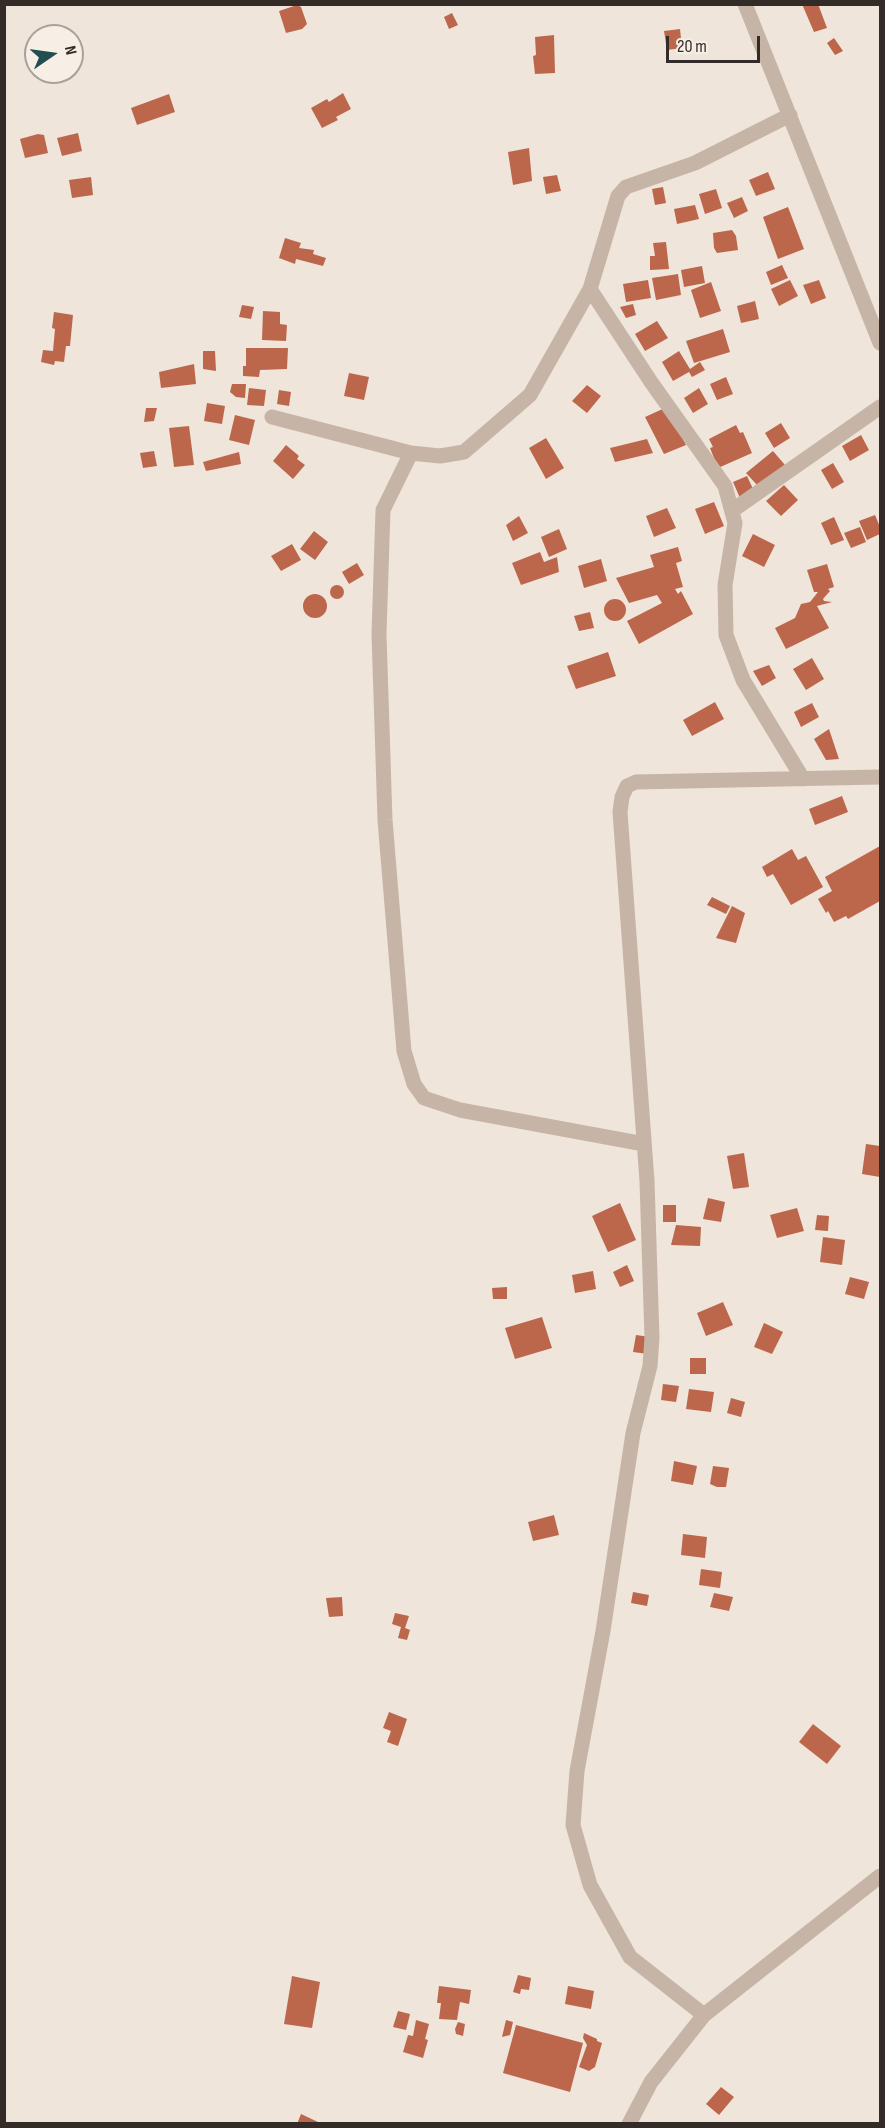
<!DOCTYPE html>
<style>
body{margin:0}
#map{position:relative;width:885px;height:2128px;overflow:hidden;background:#efe5da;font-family:"Sofia Sans Condensed",sans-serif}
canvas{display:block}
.frame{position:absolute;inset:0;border:6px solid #332b27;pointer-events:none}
.north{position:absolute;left:24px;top:24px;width:60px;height:60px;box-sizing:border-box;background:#f7efe6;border:2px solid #a9a19a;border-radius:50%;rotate:77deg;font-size:16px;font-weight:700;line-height:24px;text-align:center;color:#332b27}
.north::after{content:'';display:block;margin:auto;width:21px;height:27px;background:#204e51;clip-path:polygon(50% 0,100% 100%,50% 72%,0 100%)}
.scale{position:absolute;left:666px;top:36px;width:94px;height:27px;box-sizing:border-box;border:3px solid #332b27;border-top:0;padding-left:8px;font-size:18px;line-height:21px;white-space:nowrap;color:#332b27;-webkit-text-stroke:4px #f7efe6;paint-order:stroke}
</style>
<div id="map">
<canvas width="885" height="2128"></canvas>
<div class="frame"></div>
<div class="north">N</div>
<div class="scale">20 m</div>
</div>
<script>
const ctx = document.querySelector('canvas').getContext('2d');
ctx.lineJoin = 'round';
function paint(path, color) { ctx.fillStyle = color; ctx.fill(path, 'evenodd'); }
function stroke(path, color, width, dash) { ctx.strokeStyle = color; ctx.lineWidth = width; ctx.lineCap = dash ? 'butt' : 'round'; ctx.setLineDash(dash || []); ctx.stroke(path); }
paint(new Path2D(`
 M 802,4 L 818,4 L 827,28 L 814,32 Z
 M 297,5 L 301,7 L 307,24 L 302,29 L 286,33 L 279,11 Z
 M 452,13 L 458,25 L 449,29 L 444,17 Z
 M 680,29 L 682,48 L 667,50 L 664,31 Z
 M 554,35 L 555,73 L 535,74 L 533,56 L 536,55 L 535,37 Z
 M 834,38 L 843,51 L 835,55 L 827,43 Z
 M 343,93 L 351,109 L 336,117 L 338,120 L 322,128 L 311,108 L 327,99 L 329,102 Z
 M 169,94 L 175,112 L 137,125 L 131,108 Z
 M 78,133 L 82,151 L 62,156 L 57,138 Z
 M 38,134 L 44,135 L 48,153 L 25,158 L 20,139 Z
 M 529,148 L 532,181 L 513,185 L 508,152 Z
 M 768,172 L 775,189 L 756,196 L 749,180 Z
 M 557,175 L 561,191 L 546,194 L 543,177 Z
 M 91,177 L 93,195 L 72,198 L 69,180 Z
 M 663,187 L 666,203 L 655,205 L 652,189 Z
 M 716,189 L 722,208 L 705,214 L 699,194 Z
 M 742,197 L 748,211 L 734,218 L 727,203 Z
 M 695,205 L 699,219 L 677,224 L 674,209 Z
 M 788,207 L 804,249 L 778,259 L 763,217 Z
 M 732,230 L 736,236 L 738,250 L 717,253 L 714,248 L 713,233 Z
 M 285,238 L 301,243 L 299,248 L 314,250 L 313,254 L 326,258 L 323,266 L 296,259 L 295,264 L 279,258 Z
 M 666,242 L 669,269 L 650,270 L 650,256 L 655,256 L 653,243 Z
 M 782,265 L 788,278 L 771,285 L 766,272 Z
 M 702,266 L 705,283 L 684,287 L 681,270 Z
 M 678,274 L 681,295 L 656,300 L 652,278 Z
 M 648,280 L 651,298 L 626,302 L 623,284 Z
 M 790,280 L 798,296 L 779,306 L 771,289 Z
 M 819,280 L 826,298 L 811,304 L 803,285 Z
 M 711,282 L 721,311 L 700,318 L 691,290 Z
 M 755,301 L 759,319 L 741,323 L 737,306 Z
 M 633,304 L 636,315 L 626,318 L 620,307 Z
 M 242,305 L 254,307 L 251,319 L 239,317 Z
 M 263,311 L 280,312 L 280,324 L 287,325 L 286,341 L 262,340 Z
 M 54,312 L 73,315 L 70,346 L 66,346 L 64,362 L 55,361 L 54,365 L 41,362 L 43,350 L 53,351 L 55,329 L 52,328 Z
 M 657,321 L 668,338 L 645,351 L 635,334 Z
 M 723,329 L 730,352 L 694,363 L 686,341 Z
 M 246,348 L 288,348 L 287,369 L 260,370 L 259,377 L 243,376 L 243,366 L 246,366 Z
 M 203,351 L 215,351 L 216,371 L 203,369 Z
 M 679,351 L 690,369 L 700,362 L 705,370 L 692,377 L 689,372 L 673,381 L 662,362 Z
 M 194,364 L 196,384 L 161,388 L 159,372 Z
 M 349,373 L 369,377 L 364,400 L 344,396 Z
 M 726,377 L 733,394 L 717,400 L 710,384 Z
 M 232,384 L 246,384 L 245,398 L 236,397 L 230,392 Z
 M 587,385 L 601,396 L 587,413 L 572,401 Z
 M 249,388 L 266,390 L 264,406 L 247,405 Z
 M 699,388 L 708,404 L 693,413 L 684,398 Z
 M 279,390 L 291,392 L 289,406 L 277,404 Z
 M 207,403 L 225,406 L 222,424 L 204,421 Z
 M 667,407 L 686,445 L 664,454 L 645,417 Z
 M 146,408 L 157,408 L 154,421 L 144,422 Z
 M 235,415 L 255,420 L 249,445 L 229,440 Z
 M 781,423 L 790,438 L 774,448 L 765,433 Z
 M 736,425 L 740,433 L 743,432 L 752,453 L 718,468 L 710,448 L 713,447 L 709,439 Z
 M 189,426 L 194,465 L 174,467 L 169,428 Z
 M 861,435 L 869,450 L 850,461 L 842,446 Z
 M 546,438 L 564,468 L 546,479 L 529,448 Z
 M 647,439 L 653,453 L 615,462 L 610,448 Z
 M 286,445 L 299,456 L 297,459 L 305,465 L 293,479 L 273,461 Z
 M 154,451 L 157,466 L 143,468 L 140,453 Z
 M 773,451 L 785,465 L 758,486 L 746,473 Z
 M 239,452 L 241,464 L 206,471 L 203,462 Z
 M 833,463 L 844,482 L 832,489 L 821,470 Z
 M 747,476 L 754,491 L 740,498 L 733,482 Z
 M 784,485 L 798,500 L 781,516 L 766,501 Z
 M 714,502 L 724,526 L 705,534 L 695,509 Z
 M 667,508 L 676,528 L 654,537 L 646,516 Z
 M 875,515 L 880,527 L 880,534 L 867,540 L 859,521 Z
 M 519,516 L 528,533 L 513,541 L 506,525 Z
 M 834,517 L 844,540 L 831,545 L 821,523 Z
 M 860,527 L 866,542 L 851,548 L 844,533 Z
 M 559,529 L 567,549 L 549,557 L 541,537 Z
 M 314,531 L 328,542 L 315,560 L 300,549 Z
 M 753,534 L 775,545 L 764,567 L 742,556 Z
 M 292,544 L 301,560 L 281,571 L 271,556 Z
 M 678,547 L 682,561 L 676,563 L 683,587 L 675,589 L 678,594 L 681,591 L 693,614 L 639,644 L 627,621 L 662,603 L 657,595 L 629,603 L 616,578 L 654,567 L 650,555 Z
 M 540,552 L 544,562 L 557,557 L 559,572 L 521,585 L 512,563 Z
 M 601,559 L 607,581 L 584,588 L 578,566 Z
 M 357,563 L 364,575 L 349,584 L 342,572 Z
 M 827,564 L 834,587 L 828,589 L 830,591 L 823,599 L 824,601 L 832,602 L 817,606 L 829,628 L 786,649 L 775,628 L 795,618 L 801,604 L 810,602 L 818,592 L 814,592 L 807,570 Z
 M330 592a7 7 0 1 1 14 0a7 7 0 1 1-14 0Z
 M303 606a12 12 0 1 1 24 0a12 12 0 1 1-24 0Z
 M604 610a11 11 0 1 1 22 0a11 11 0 1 1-22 0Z
 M 590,612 L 594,628 L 579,631 L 574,616 Z
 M 608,652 L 616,676 L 576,689 L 567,666 Z
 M 812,658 L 824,679 L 806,690 L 793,669 Z
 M 769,665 L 776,678 L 762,686 L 753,671 Z
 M 715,702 L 724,719 L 692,736 L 683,720 Z
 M 812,703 L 819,717 L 801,727 L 794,712 Z
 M 829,729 L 839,759 L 826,760 L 814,739 Z
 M 842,796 L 848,812 L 815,825 L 809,809 Z
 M 880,846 L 880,901 L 848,919 L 846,916 L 834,922 L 828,911 L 826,913 L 818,899 L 832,891 L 825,877 Z
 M 792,849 L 798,860 L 806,856 L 823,887 L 791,905 L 773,874 L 767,877 L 762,867 Z
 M 712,897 L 730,906 L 726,914 L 707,905 Z
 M 732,906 L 745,913 L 736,943 L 716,938 Z
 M 866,1144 L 880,1146 L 880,1177 L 862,1174 Z
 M 744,1153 L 749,1187 L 733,1189 L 727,1156 Z
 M 708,1198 L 725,1202 L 721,1222 L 703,1219 Z
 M 620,1203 L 636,1240 L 608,1252 L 592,1216 Z
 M 663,1205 L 676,1205 L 676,1222 L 663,1222 Z
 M 797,1208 L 804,1231 L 777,1238 L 770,1215 Z
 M 817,1215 L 829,1216 L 828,1231 L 815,1230 Z
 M 676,1225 L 701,1227 L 700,1246 L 671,1245 Z
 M 823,1237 L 845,1240 L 842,1265 L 820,1262 Z
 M 627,1265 L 634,1281 L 620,1287 L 613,1272 Z
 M 593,1271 L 596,1289 L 575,1293 L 572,1275 Z
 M 850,1277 L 869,1282 L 864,1299 L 845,1294 Z
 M 507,1287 L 507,1299 L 493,1299 L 492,1288 Z
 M 723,1302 L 733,1325 L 706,1336 L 697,1313 Z
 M 542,1317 L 552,1348 L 515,1359 L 505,1328 Z
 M 764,1323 L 783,1332 L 772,1354 L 754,1347 Z
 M 636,1335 L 650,1337 L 648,1354 L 633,1352 Z
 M 690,1358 L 706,1358 L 706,1374 L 690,1374 Z
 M 663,1384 L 679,1386 L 676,1402 L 661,1400 Z
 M 689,1389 L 714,1392 L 711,1412 L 686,1409 Z
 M 731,1398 L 745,1402 L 741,1417 L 727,1413 Z
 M 674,1461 L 697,1466 L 693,1485 L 671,1481 Z
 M 713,1466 L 729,1468 L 726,1487 L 717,1487 L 710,1484 Z
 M 554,1515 L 559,1535 L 533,1541 L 528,1522 Z
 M 683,1534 L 707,1537 L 705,1558 L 681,1555 Z
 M 701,1569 L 722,1572 L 720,1588 L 699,1585 Z
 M 633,1592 L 649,1595 L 647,1606 L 631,1603 Z
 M 714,1593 L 733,1597 L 729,1611 L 710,1607 Z
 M 342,1597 L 343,1616 L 329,1617 L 326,1598 Z
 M 395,1613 L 409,1616 L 405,1628 L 410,1630 L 407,1640 L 398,1638 L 401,1627 L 392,1624 Z
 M 389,1712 L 407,1719 L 398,1746 L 387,1742 L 391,1731 L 383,1728 Z
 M 813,1724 L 841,1746 L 827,1764 L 799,1742 Z
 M 518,1975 L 531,1978 L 529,1990 L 521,1989 L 520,1994 L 513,1992 Z
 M 292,1976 L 320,1982 L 312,2028 L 284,2024 Z
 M 439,1986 L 471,1990 L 469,2004 L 460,2002 L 457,2020 L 439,2019 L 441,2003 L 437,2003 Z
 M 568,1986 L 594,1991 L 591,2009 L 565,2004 Z
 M 398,2011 L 410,2014 L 406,2030 L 393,2027 Z
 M 416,2020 L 429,2024 L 425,2039 L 428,2040 L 423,2058 L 403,2052 L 408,2035 L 413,2036 Z
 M 506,2020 L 513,2022 L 510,2035 L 502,2037 Z
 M 458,2022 L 465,2024 L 463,2036 L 456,2034 L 455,2029 Z
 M 516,2025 L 583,2043 L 570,2092 L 503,2073 Z
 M 584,2033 L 597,2039 L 597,2041 L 602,2043 L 595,2067 L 589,2071 L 579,2067 L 587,2045 L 583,2038 Z
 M 721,2087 L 734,2097 L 719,2115 L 706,2104 Z
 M 301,2114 L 318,2122 L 317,2124 L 297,2124 Z`), '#bc674c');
stroke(new Path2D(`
 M 745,4 L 880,343
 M 590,289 L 651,382 L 725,486 L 735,523 L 725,585 L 726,635 L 743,680 L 803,779
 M 272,417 L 411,453 L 440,456 L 464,452 L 530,395 L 590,289 L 618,196 L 626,187 L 695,163 L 790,115
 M 411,453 L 383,510 L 379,634 L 385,820 L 404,1051 L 414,1084 L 424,1098 L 460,1110 L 644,1144
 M 733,510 L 880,407
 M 704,2015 L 630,1957 L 590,1885 L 573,1825 L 577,1771 L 603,1631 L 633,1433 L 650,1366 L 652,1338 L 647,1181 L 620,812 L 622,797 L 627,786 L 636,782 L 880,777
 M 629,2124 L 651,2082 L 704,2015 L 880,1876`), '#c6b5a7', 15);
</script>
